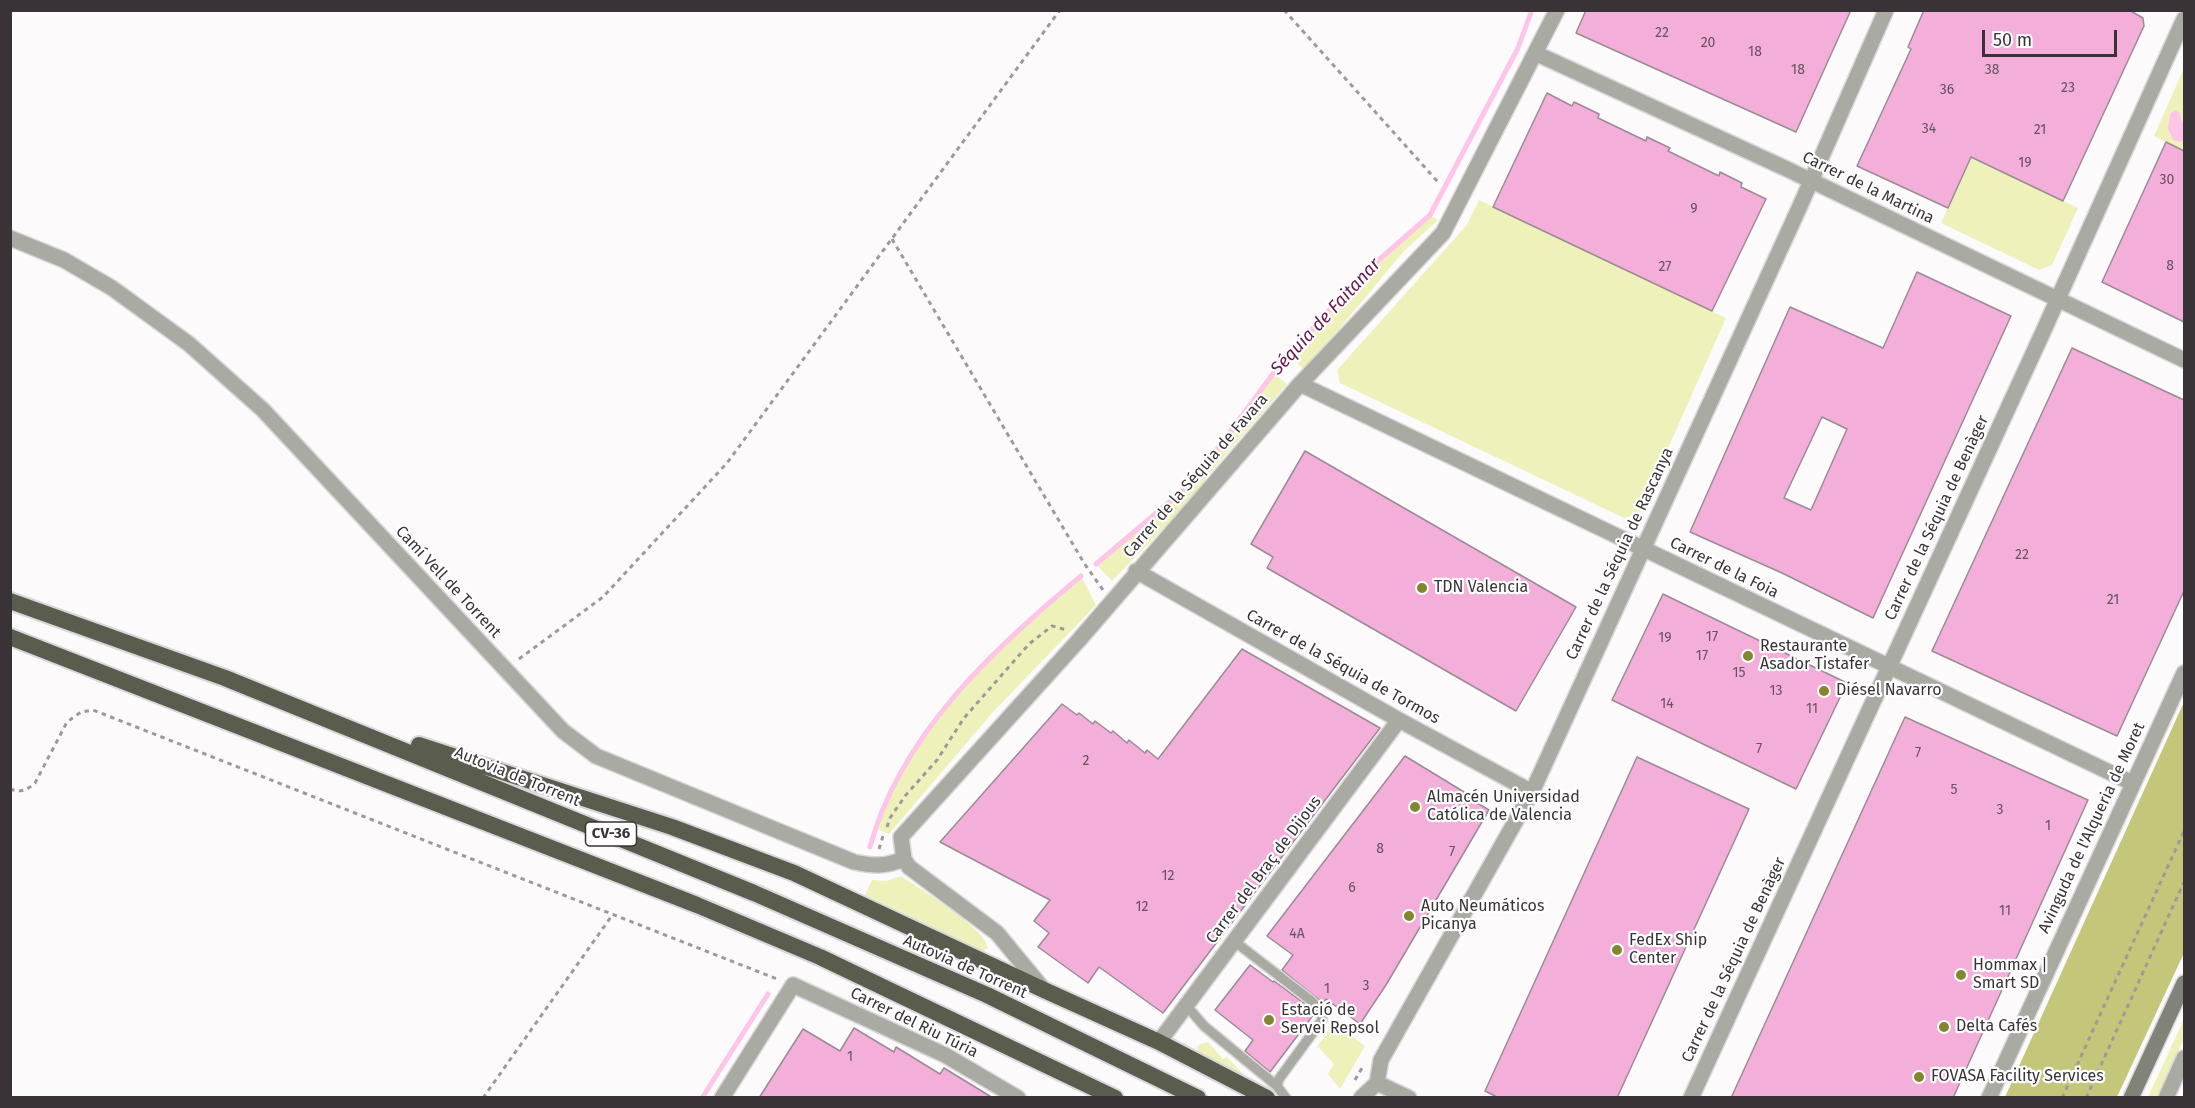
<!DOCTYPE html>
<meta charset="utf-8">
<style>
body{margin:0}
#map{position:relative;width:2195px;height:1108px;overflow:hidden;background:#fdfafc;font-family:"Fira Sans",sans-serif}
canvas{display:block}
.frame{position:absolute;inset:0;border:12px solid #393337;pointer-events:none}
.scale{position:absolute;left:1982px;top:30px;width:135px;height:27px;box-sizing:border-box;border:3px solid #393337;border-top:0;padding-left:8px;font-size:18px;line-height:21px;white-space:nowrap;color:#393337;-webkit-text-stroke:4px #fff;paint-order:stroke}
</style>
<div id="map">
<canvas width="2195" height="1108"></canvas>
<div class="frame"></div>
<div class="scale">50 m</div>
</div>
<script>
const ctx = document.querySelector('canvas').getContext('2d');
ctx.lineJoin = 'round';
function paint(path, color) { ctx.fillStyle = color; ctx.fill(path, 'evenodd'); }
function stroke(path, color, width, dash) { ctx.strokeStyle = color; ctx.lineWidth = width; ctx.lineCap = dash ? 'butt' : 'round'; ctx.setLineDash(dash || []); ctx.stroke(path); }
function label(font, color, halo, rows, align = 'center') {
  ctx.font = font + ' "Fira Sans",sans-serif'; ctx.lineWidth = 4.5; ctx.setLineDash([]); ctx.textBaseline = 'middle'; ctx.strokeStyle = halo; ctx.fillStyle = color; for (const [text, x, y, turn = 0] of rows) {
    ctx.save(); ctx.translate(x, y); ctx.rotate((+turn || 0) * Math.PI / 180); ctx.textAlign = isNaN(turn) ? turn : align; if (halo) ctx.strokeText(text, 0, 0); ctx.fillText(text, 0, 0); ctx.restore();
  }
}
paint(new Path2D(`
 M 2184,68 L 2184,151 L 2154,136 Z
 M 1971,157 L 2078,208 L 2052,265 L 2039,270 L 1941,223 Z
 M 1479,200 L 1726,318 L 1639,513 L 1624,518 L 1340,383 L 1337,370 L 1466,226 Z
 M 1430,215 L 1438,220 L 1403,252 L 1305,370 L 1288,356 L 1357,279 Z
 M 1273,373 L 1287,384 L 1214,468 L 1186,505 L 1112,581 L 1096,564 L 1193,482 Z
 M 1081,576 L 1096,605 L 993,712 L 889,834 L 875,828 C 889,796 904,764 924,735 C 965,676 1026,622 1081,576 Z
 M 901,876 C 920,889 984,927 988,948 L 983,951 L 865,895 L 872,880 L 887,881 Z
 M 2184,1019 L 2184,1039 L 2157,1097 L 2148,1097 Z
 M 1331,1021 L 1365,1046 L 1340,1089 L 1328,1074 L 1334,1064 L 1317,1046 L 1326,1036 Z
 M 1208,1042 L 1223,1059 L 1227,1057 L 1245,1076 L 1198,1053 L 1197,1048 L 1200,1044 Z`), '#eef1b9');
paint(new Path2D(`
 M 2184,702 L 2184,953 L 2117,1097 L 2005,1097 Z`), '#c4c67a');
paint(new Path2D(`
 M 2175,110 L 2180,113 L 2181,120 L 2184,124 L 2184,140 L 2181,142 L 2173,140 L 2168,128 L 2170,114 Z`), '#fec5e9');
stroke(new Path2D(`
 M 1096,564 L 1193,482 L 1275,371 L 1357,279 L 1430,215 L 1518,48 L 1532,10
 M 870,847 C 900,735 994,648 1081,576
 M 702,1098 L 768,994`), '#fec5e9', 5);
const building = new Path2D(`
 M 1586,10 L 1851,10 L 1796,132 L 1576,33 Z
 M 1924,10 L 2129,10 L 2143,18 L 2144,26 L 2063,201 L 1971,157 L 1948,208 L 1857,166 L 1911,49 L 1908,47 Z
 M 1547,93 L 1572,106 L 1574,102 L 1599,114 L 1598,118 L 1646,141 L 1647,137 L 1670,148 L 1668,151 L 1719,176 L 1720,172 L 1742,183 L 1741,187 L 1766,199 L 1712,311 L 1493,207 Z
 M 2166,142 L 2184,151 L 2184,322 L 2102,282 Z
 M 1917,272 L 2011,316 L 1873,618 L 1782,573 L 1690,532 L 1790,307 L 1883,348 ZM 1822,417 L 1847,429 L 1811,510 L 1784,498 Z
 M 2072,348 L 2184,400 L 2184,591 L 2117,736 L 1932,651 Z
 M 1305,451 L 1576,607 L 1516,711 L 1267,568 L 1273,557 L 1251,544 Z
 M 1663,594 L 1847,683 L 1796,789 L 1612,700 Z
 M 1242,649 L 1380,728 L 1163,1013 L 1099,967 L 1088,983 L 1038,947 L 1049,933 L 1034,921 L 1050,900 L 940,842 L 1062,704 L 1077,715 L 1079,713 L 1093,724 L 1095,721 L 1111,733 L 1113,731 L 1127,743 L 1129,740 L 1145,753 L 1147,750 L 1158,759 Z
 M 1905,717 L 2088,800 L 1953,1098 L 1731,1098 Z
 M 1405,756 L 1464,792 L 1462,794 L 1489,810 L 1386,985 L 1360,1024 L 1326,999 L 1323,1003 L 1282,970 L 1293,955 L 1267,936 Z
 M 1637,757 L 1749,809 L 1617,1098 L 1499,1098 L 1485,1091 Z
 M 1250,965 L 1273,982 L 1274,981 L 1305,1004 L 1314,1014 L 1270,1072 L 1245,1051 L 1253,1040 L 1215,1010 Z
 M 854,1028 L 894,1052 L 896,1047 L 940,1074 L 944,1068 L 993,1098 L 759,1098 L 803,1029 L 840,1051 Z`);
paint(building, '#f3aeda');
stroke(building, '#9a8b94', 1.5);
const service = new Path2D(`
 M 1234,941 L 1309,999 C 1317,1006 1322,1010 1322,1020 L 1279,1079 L 1277,1086
 M 1186,1005 L 1204,1026 L 1277,1086 L 1286,1098`);
const minor = new Path2D(`
 M 1535,53 L 1789,170 L 2184,360
 M 10,238 L 64,260 L 112,288 L 189,344 L 263,410 L 563,731 L 596,756 L 854,862 C 874,866 884,867 904,859
 M 1300,384 L 2132,783
 M 1136,571 L 1399,720 L 1532,792
 M 1044,990 L 997,933 L 909,867 L 904,859 L 901,837 L 1079,640 L 1300,384 L 1443,233 L 1557,10
 M 1159,1042 L 1399,720
 M 1377,1083 L 1409,1098
 M 722,1098 L 793,985 L 945,1055 L 1018,1098
 M 1361,1098 L 1377,1083 L 1381,1060 L 1532,792 L 1800,206 L 1886,10
 M 1691,1098 L 2043,332 L 2184,19
 M 1989,1098 L 2184,673
 M 2166,1098 L 2184,1058`);
const secondary = new Path2D(`
 M 2131,1098 L 2184,983`);
const trunk = new Path2D(`
 M 10,601 L 225,678 L 754,893 L 987,995 L 1198,1098
 M 10,637 L 697,905 L 820,957 L 1115,1098
 M 419,745 L 672,827 L 794,873 L 1044,990 L 1159,1042 L 1267,1098`);
stroke(service, '#dad6d9', 12);
stroke(minor, '#dad6d9', 18);
stroke(secondary, '#dad6d9', 18);
stroke(trunk, '#dad6d9', 20);
stroke(new Path2D(`
 M 1284,10 L 1438,182
 M 892,239 L 1084,563 L 1103,590
 M 519,659 L 603,597 L 727,463 L 1060,10
 M 10,789 C 21,793 27,790 35,783 L 67,722 L 81,712 L 93,710 L 777,979
 M 887,827 L 890,818 L 905,796 L 937,760 L 964,718 L 1029,644 L 1052,626 L 1067,630
 M 879,849 L 883,836
 M 1355,1080 L 1362,1068
 M 483,1098 L 613,914
 M 2062,1098 L 2184,831
 M 2086,1098 L 2184,882`), '#9e999c', 3, [4.5, 4.5]);
stroke(service, '#a9aaa2', 9);
stroke(minor, '#a9aaa2', 15);
stroke(secondary, '#828378', 15);
stroke(trunk, '#5a5c4e', 16);
for (const [x, y, r, color] of [
 [1422,588,6,"#84852f"],
 [1748,656,6,"#84852f"],
 [1824,691,6,"#84852f"],
 [1415,807,6,"#84852f"],
 [1409,916,6,"#84852f"],
 [1617,950,6,"#84852f"],
 [1961,975,6,"#84852f"],
 [1269,1020,6,"#84852f"],
 [1944,1027,6,"#84852f"],
 [1919,1077,6,"#84852f"]
]) { const dot = new Path2D(); dot.arc(x, y, r, 0, 2 * Math.PI); ctx.fillStyle = color; ctx.fill(dot); stroke(dot, '#fff', 2); }
label('14px', '#685260', null, [
 ["22",1662,33],
 ["20",1708,43],
 ["18",1755,52],
 ["18",1798,70],
 ["38",1992,70],
 ["23",2068,88],
 ["36",1947,90],
 ["34",1929,129],
 ["21",2040,130],
 ["19",2025,163],
 ["30",2167,180],
 ["9",1694,209],
 ["8",2170,266],
 ["27",1665,267],
 ["22",2022,555],
 ["21",2113,600],
 ["17",1712,637],
 ["19",1665,638],
 ["17",1702,656],
 ["15",1739,673],
 ["13",1776,691],
 ["14",1667,704],
 ["11",1812,709],
 ["7",1759,749],
 ["7",1918,753],
 ["2",1086,761],
 ["5",1954,790],
 ["3",2000,810],
 ["1",2048,826],
 ["8",1380,849],
 ["7",1452,852],
 ["12",1168,876],
 ["6",1352,888],
 ["12",1142,907],
 ["11",2005,911],
 ["4A",1297,934],
 ["3",1366,986],
 ["1",1327,989],
 ["1",850,1057]
]);
for (const [x, y, w] of [
 [611,834,51]
]) { const box = new Path2D(); box.roundRect(x - w / 2, y - 12, w, 24, 4.5); ctx.fillStyle = '#fff'; ctx.fill(box); stroke(box, '#393337', 1.5); }
label('bold 15px', '#393337', null, [
 ["CV-36",611,834]
]);
label('16px', '#393337', '#fff', [
 ["Carrer de la Martina",1868,188,26],
 ["Carrer de la Séquia de Favara",1196,476,-49],
 ["Carrer de la Séquia de Benàger",1937,518,-65],
 ["Carrer de la Séquia de Rascanya",1620,554,-65],
 ["Carrer de la Foia",1724,568,26],
 ["Camí Vell de Torrent",448,582,47],
 ["Carrer de la Séquia de Tormos",1343,667,29],
 ["Autovia de Torrent",517,777,22],
 ["Avinguda de l'Alqueria de Moret",2092,828,-65],
 ["Carrer del Braç de Dijous",1264,870,-53],
 ["Carrer de la Séquia de Benàger",1734,960,-65],
 ["Autovia de Torrent",965,967,24],
 ["Carrer del Riu Túria",914,1023,26]
]);
label('16px', '#393337', '#fff', [
 ["TDN Valencia",1434,588],
 ["Restaurante",1760,647],
 ["Asador Tistafer",1760,665],
 ["Diésel Navarro",1836,691],
 ["Almacén Universidad",1427,798],
 ["Católica de Valencia",1427,816],
 ["Auto Neumáticos",1421,907],
 ["Picanya",1421,925],
 ["FedEx Ship",1629,941],
 ["Center",1629,959],
 ["Hommax |",1973,966],
 ["Smart SD",1973,984],
 ["Estació de",1281,1011],
 ["Servei Repsol",1281,1029],
 ["Delta Cafés",1956,1027],
 ["FOVASA Facility Services",1931,1077]
], 'left');
label('italic 18px', '#65164f', '#fff', [
 ["Séquia de Faitanar",1326,317,-47]
]);
</script>
